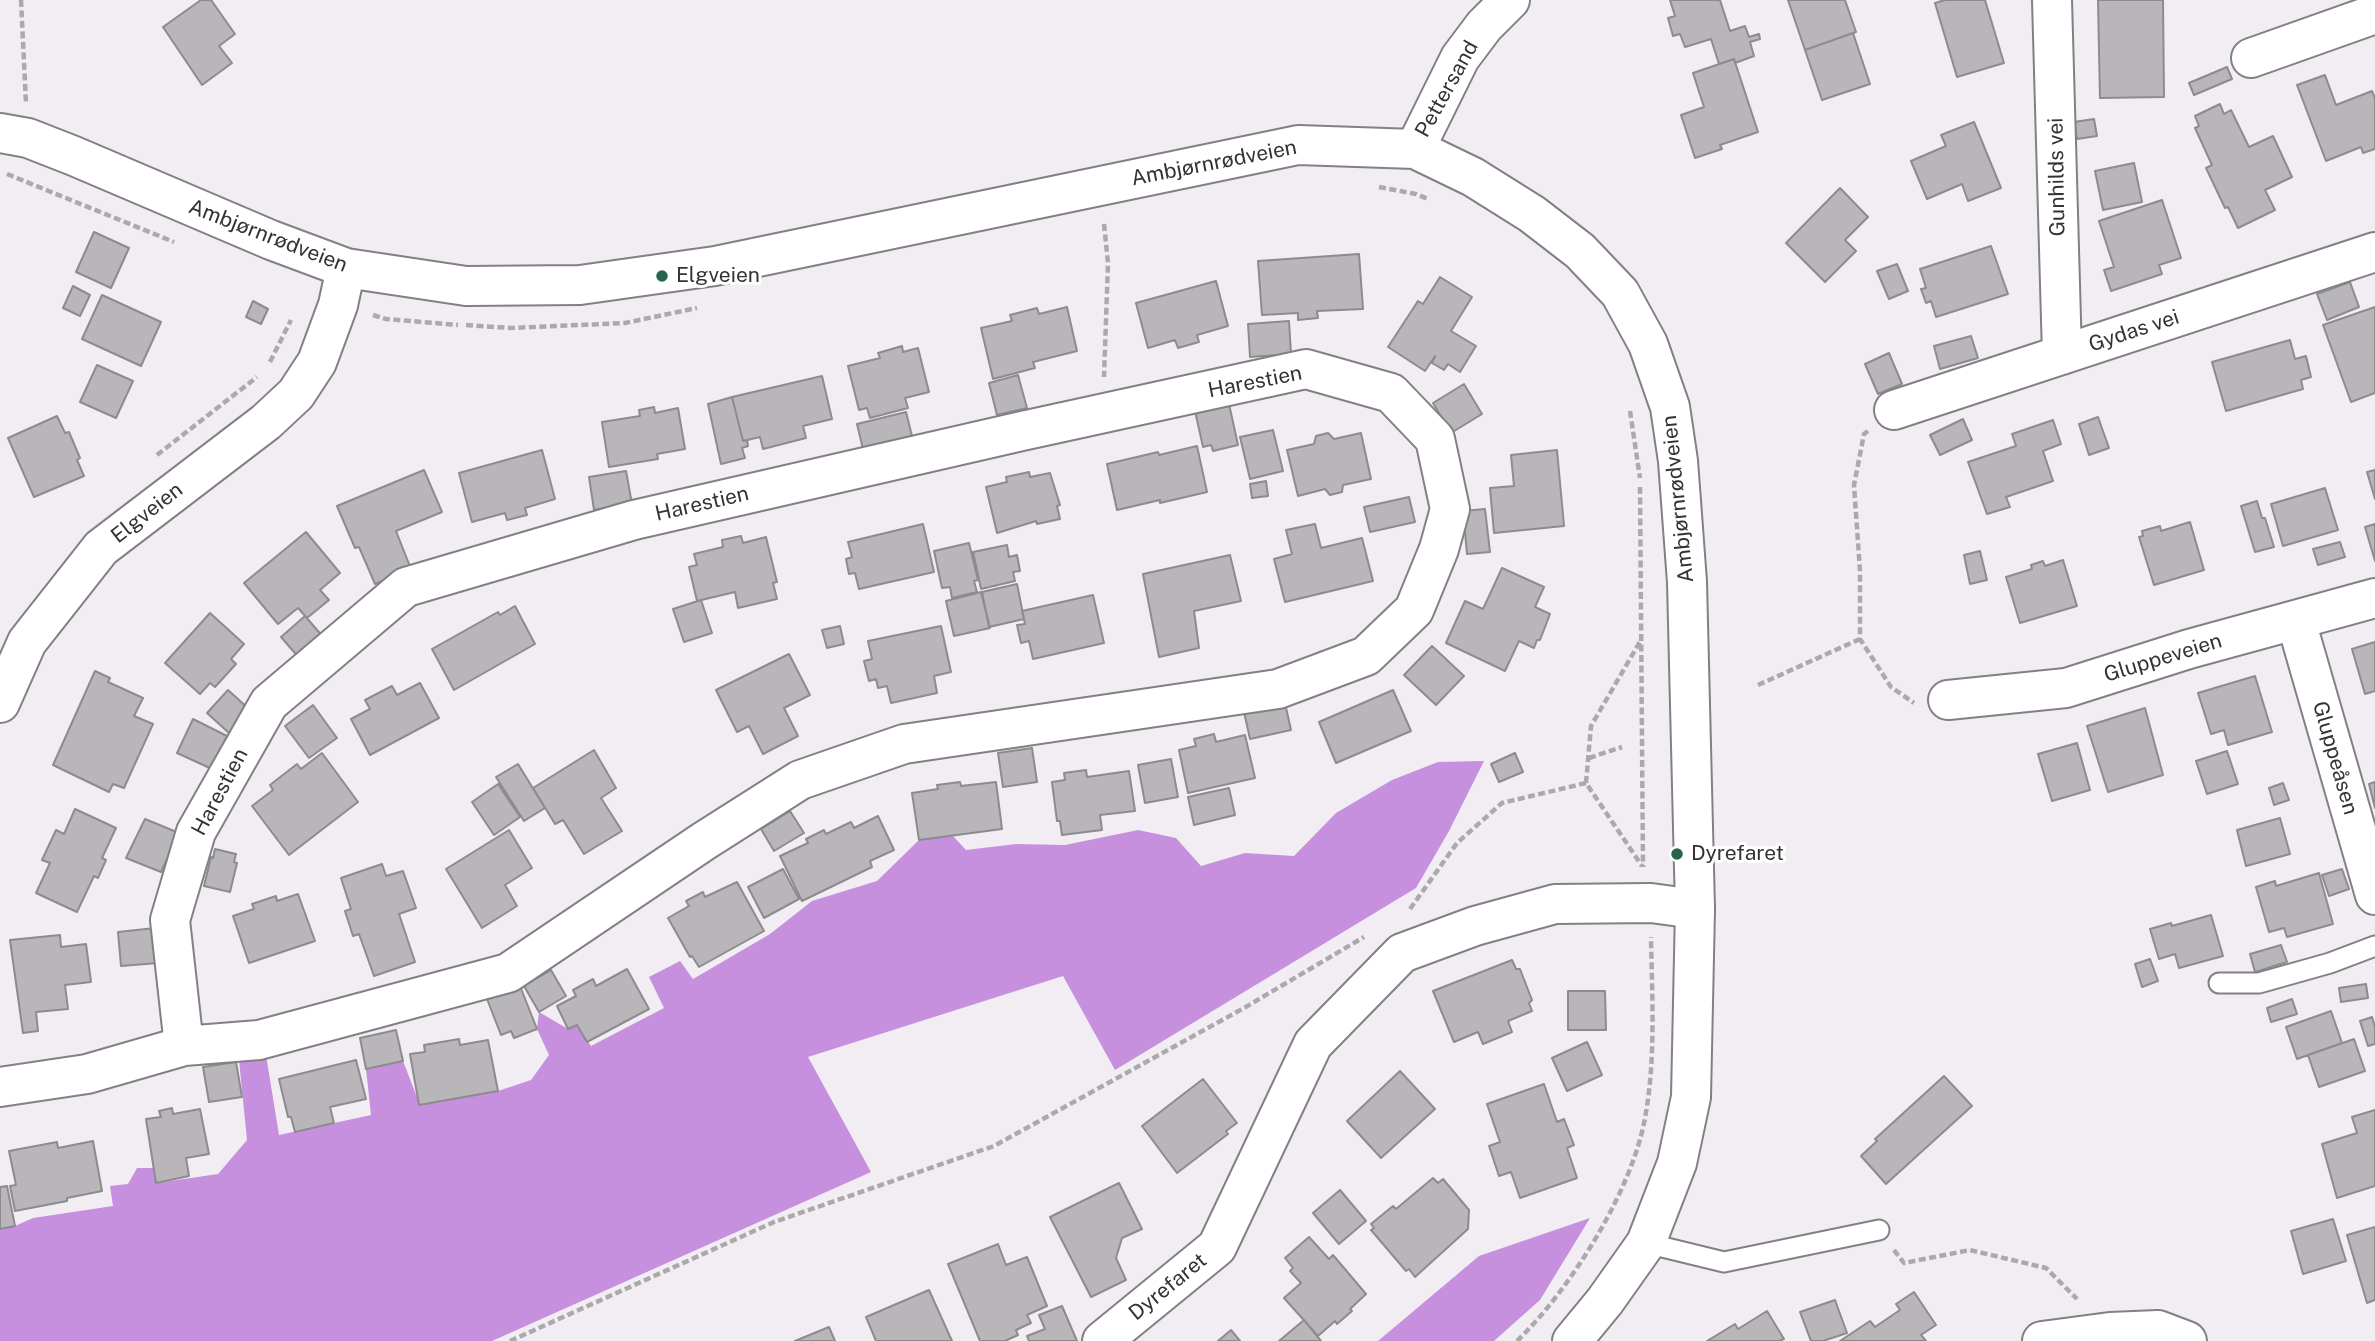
<!DOCTYPE html>
<meta charset="utf-8">
<style>
body{margin:0}
canvas{display:block;background:#f1edf2}
</style>
<canvas width="2375" height="1341"></canvas>
<script>
const ctx = document.querySelector('canvas').getContext('2d');
ctx.lineJoin = 'round';
function paint(path, color) { ctx.fillStyle = color; ctx.fill(path, 'evenodd'); }
function stroke(path, color, width, dash) { ctx.strokeStyle = color; ctx.lineWidth = width; ctx.lineCap = dash ? 'butt' : 'round'; ctx.setLineDash(dash || []); ctx.stroke(path); }
function label(font, color, halo, rows, align = 'center') {
  ctx.font = font + ' "Public Sans",sans-serif'; ctx.lineWidth = 6; ctx.setLineDash([]); ctx.textBaseline = 'middle'; ctx.strokeStyle = halo; ctx.fillStyle = color; for (const [text, x, y, turn = 0] of rows) {
    ctx.save(); ctx.translate(x, y); ctx.rotate((+turn || 0) * Math.PI / 180); ctx.textAlign = isNaN(turn) ? turn : align; if (halo) ctx.strokeText(text, 0, 0); ctx.fillText(text, 0, 0); ctx.restore();
  }
}
paint(new Path2D(`
 M 1484,761 L 1449,831 L 1416,888 L 1115,1070 L 1063,976 L 808,1057 L 871,1172 L 492,1341 L 0,1341 L 0,1229 L 15,1226 L 33,1218 L 113,1206 L 110,1186 L 128,1184 L 137,1168 L 153,1168 L 157,1183 L 218,1174 L 247,1140 L 239,1060 L 266,1055 L 279,1135 L 371,1115 L 366,1069 L 403,1061 L 420,1105 L 498,1091 L 531,1080 L 549,1055 L 537,1029 L 539,1012 L 568,1029 L 577,1025 L 591,1046 L 664,1008 L 649,977 L 680,961 L 693,979 L 770,934 L 812,901 L 877,881 L 919,840 L 953,836 L 966,850 L 1016,844 L 1065,845 L 1138,830 L 1176,838 L 1201,866 L 1245,853 L 1294,856 L 1336,813 L 1392,780 L 1438,762 Z
 M 1590,1218 L 1540,1300 L 1494,1341 L 1378,1341 L 1479,1256 Z`), '#c690de');
const building = new Path2D(`
 M 201,0 L 211,0 L 235,34 L 219,46 L 232,63 L 202,85 L 163,27 Z
 M 1670,0 L 1720,0 L 1730,31 L 1745,26 L 1749,37 L 1759,34 L 1760,39 L 1750,42 L 1754,56 L 1735,63 L 1734,59 L 1719,64 L 1711,39 L 1685,47 L 1680,34 L 1673,36 L 1668,18 L 1675,16 Z
 M 1788,0 L 1845,0 L 1856,32 L 1805,50 Z
 M 1945,0 L 1985,0 L 2004,63 L 1957,77 L 1935,3 Z
 M 2098,0 L 2163,0 L 2164,97 L 2100,98 Z
 M 1853,33 L 1870,84 L 1822,100 L 1805,50 Z
 M 1734,59 L 1758,132 L 1720,145 L 1722,149 L 1695,158 L 1681,115 L 1704,107 L 1693,73 Z
 M 2227,67 L 2232,79 L 2194,95 L 2189,83 Z
 M 2325,75 L 2336,105 L 2372,91 L 2375,98 L 2375,149 L 2363,153 L 2361,147 L 2326,161 L 2297,85 Z
 M 2220,104 L 2224,114 L 2231,110 L 2249,147 L 2273,136 L 2292,177 L 2265,190 L 2275,210 L 2238,228 L 2228,207 L 2225,208 L 2206,168 L 2212,165 L 2195,128 L 2199,126 L 2195,116 Z
 M 2094,119 L 2097,136 L 2077,139 L 2074,122 Z
 M 1974,122 L 2001,188 L 1968,201 L 1962,184 L 1927,199 L 1911,161 L 1946,146 L 1941,135 Z
 M 2134,163 L 2142,202 L 2103,210 L 2095,171 Z
 M 1840,188 L 1868,217 L 1845,240 L 1856,251 L 1825,282 L 1786,243 Z
 M 2162,200 L 2181,258 L 2159,265 L 2162,274 L 2111,291 L 2104,270 L 2114,267 L 2099,221 Z
 M 94,232 L 129,248 L 111,288 L 76,272 Z
 M 1991,246 L 2008,294 L 1936,317 L 1931,301 L 1926,303 L 1921,289 L 1926,288 L 1920,269 Z
 M 1359,254 L 1363,309 L 1317,311 L 1318,318 L 1298,320 L 1298,313 L 1262,315 L 1258,261 Z
 M 1897,264 L 1908,291 L 1889,299 L 1877,271 Z
 M 1440,277 L 1472,297 L 1451,331 L 1476,346 L 1460,372 L 1448,364 L 1444,370 L 1432,363 L 1435,356 L 1425,371 L 1388,347 L 1418,301 L 1423,304 Z
 M 1216,281 L 1228,326 L 1197,335 L 1199,342 L 1178,348 L 1175,340 L 1148,348 L 1136,303 Z
 M 2350,282 L 2359,307 L 2327,320 L 2317,294 Z
 M 73,286 L 90,295 L 80,316 L 63,308 Z
 M 102,295 L 161,322 L 141,366 L 82,339 Z
 M 253,301 L 268,309 L 261,324 L 246,317 Z
 M 1067,307 L 1077,351 L 1033,362 L 1035,368 L 993,379 L 981,328 L 1012,321 L 1010,315 L 1037,308 L 1039,314 Z
 M 2375,307 L 2375,393 L 2351,402 L 2323,325 Z
 M 1289,321 L 1291,354 L 1250,357 L 1248,324 Z
 M 1971,336 L 1978,358 L 1940,369 L 1934,346 Z
 M 2290,340 L 2295,359 L 2306,356 L 2311,377 L 2301,380 L 2303,389 L 2226,411 L 2212,362 Z
 M 902,346 L 903,352 L 918,348 L 929,392 L 905,398 L 908,408 L 870,418 L 867,408 L 859,410 L 848,366 L 880,358 L 878,353 Z
 M 1889,353 L 1902,384 L 1878,394 L 1865,364 Z
 M 97,365 L 133,381 L 116,418 L 80,402 Z
 M 1018,375 L 1027,408 L 997,415 L 989,383 Z
 M 822,376 L 832,419 L 803,426 L 806,438 L 763,449 L 760,437 L 743,441 L 732,397 Z
 M 1464,384 L 1482,414 L 1451,433 L 1433,403 Z
 M 732,397 L 743,441 L 747,440 L 748,446 L 742,448 L 745,458 L 721,464 L 708,404 Z
 M 1229,404 L 1238,445 L 1213,451 L 1211,445 L 1203,447 L 1195,411 Z
 M 654,407 L 655,413 L 678,408 L 685,449 L 657,454 L 658,459 L 609,467 L 602,422 L 640,416 L 639,410 Z
 M 906,412 L 912,436 L 863,449 L 857,424 Z
 M 57,416 L 65,433 L 69,432 L 80,458 L 77,460 L 84,476 L 34,497 L 8,438 Z
 M 2098,417 L 2109,448 L 2089,455 L 2079,424 Z
 M 1963,419 L 1972,440 L 1940,455 L 1930,435 Z
 M 2053,420 L 2061,444 L 2043,451 L 2053,481 L 2006,497 L 2010,507 L 1987,514 L 1968,462 L 2016,446 L 2012,434 Z
 M 1273,430 L 1283,471 L 1250,479 L 1240,437 Z
 M 1328,433 L 1334,439 L 1361,433 L 1371,479 L 1343,485 L 1342,492 L 1330,495 L 1325,489 L 1298,496 L 1287,450 L 1314,444 L 1316,436 Z
 M 1197,446 L 1207,492 L 1160,503 L 1160,500 L 1117,510 L 1107,464 L 1158,452 L 1159,455 Z
 M 542,450 L 555,499 L 525,508 L 527,515 L 507,520 L 505,513 L 472,522 L 459,473 Z
 M 1557,450 L 1564,526 L 1494,533 L 1490,488 L 1514,486 L 1511,455 Z
 M 424,470 L 442,512 L 396,531 L 411,569 L 375,584 L 359,547 L 355,548 L 337,506 Z
 M 2375,470 L 2375,499 L 2367,472 Z
 M 626,471 L 632,504 L 594,510 L 589,477 Z
 M 1029,472 L 1030,477 L 1050,473 L 1060,505 L 1057,506 L 1060,519 L 1037,524 L 1036,521 L 997,533 L 986,487 L 1007,482 L 1006,477 Z
 M 1266,481 L 1268,496 L 1252,498 L 1250,484 Z
 M 2325,488 L 2338,530 L 2283,546 L 2271,504 Z
 M 1409,497 L 1415,522 L 1370,532 L 1364,507 Z
 M 2257,501 L 2262,518 L 2265,518 L 2274,547 L 2255,552 L 2241,506 Z
 M 1485,509 L 1490,552 L 1467,554 L 1463,511 Z
 M 2190,522 L 2204,570 L 2154,585 L 2139,537 L 2143,536 L 2142,531 L 2160,526 L 2161,531 Z
 M 923,524 L 934,572 L 859,589 L 855,573 L 849,574 L 846,559 L 852,557 L 848,542 Z
 M 1315,524 L 1321,548 L 1362,538 L 1373,581 L 1285,602 L 1274,559 L 1292,554 L 1286,530 Z
 M 2375,524 L 2375,561 L 2365,527 Z
 M 306,532 L 340,573 L 320,590 L 329,600 L 307,618 L 298,608 L 278,624 L 244,583 Z
 M 741,536 L 743,543 L 766,537 L 777,582 L 773,583 L 777,599 L 738,608 L 735,592 L 697,601 L 689,567 L 697,565 L 694,554 L 723,547 L 722,540 Z
 M 2340,542 L 2345,557 L 2318,565 L 2313,549 Z
 M 969,543 L 978,580 L 974,581 L 977,592 L 952,598 L 950,587 L 942,588 L 934,551 Z
 M 1007,545 L 1009,557 L 1017,555 L 1020,571 L 1013,572 L 1015,581 L 981,589 L 973,552 Z
 M 1980,551 L 1987,580 L 1970,584 L 1964,555 Z
 M 1230,555 L 1241,601 L 1194,611 L 1199,648 L 1159,657 L 1143,574 Z
 M 2063,560 L 2077,606 L 2020,623 L 2006,577 L 2032,569 L 2031,565 L 2043,561 L 2045,566 Z
 M 1502,568 L 1544,587 L 1535,607 L 1550,614 L 1540,640 L 1537,640 L 1534,648 L 1519,641 L 1505,671 L 1446,643 L 1465,601 L 1483,609 Z
 M 1017,584 L 1024,619 L 989,627 L 982,592 Z
 M 981,592 L 990,628 L 954,636 L 946,601 Z
 M 1093,595 L 1104,643 L 1033,659 L 1029,641 L 1021,643 L 1017,625 L 1025,624 L 1022,611 Z
 M 701,600 L 712,633 L 684,642 L 673,609 Z
 M 515,606 L 535,644 L 454,690 L 432,649 L 498,612 L 500,615 Z
 M 210,613 L 244,644 L 231,659 L 236,664 L 215,687 L 210,683 L 200,694 L 165,663 Z
 M 305,616 L 324,638 L 300,659 L 281,637 Z
 M 840,626 L 844,644 L 827,648 L 822,630 Z
 M 941,626 L 951,672 L 934,676 L 937,693 L 891,703 L 887,686 L 878,688 L 876,679 L 869,681 L 864,661 L 872,659 L 868,641 Z
 M 2375,642 L 2375,691 L 2365,694 L 2352,649 Z
 M 1432,646 L 1464,676 L 1436,705 L 1404,675 Z
 M 789,654 L 810,695 L 784,708 L 798,736 L 763,754 L 749,726 L 737,732 L 716,690 Z
 M 95,671 L 110,678 L 108,682 L 143,698 L 134,716 L 153,724 L 124,788 L 113,784 L 109,792 L 53,765 Z
 M 2255,676 L 2272,732 L 2228,745 L 2224,730 L 2211,734 L 2198,693 Z
 M 420,683 L 439,718 L 370,755 L 351,719 L 370,709 L 365,700 L 392,686 L 397,695 Z
 M 228,690 L 250,710 L 229,733 L 207,713 Z
 M 1393,690 L 1411,731 L 1336,763 L 1319,722 Z
 M 1285,703 L 1291,730 L 1250,739 L 1244,712 Z
 M 313,705 L 337,738 L 309,758 L 285,726 Z
 M 2145,708 L 2163,775 L 2108,792 L 2087,726 Z
 M 193,719 L 227,736 L 212,769 L 177,753 Z
 M 1214,734 L 1216,742 L 1245,735 L 1255,778 L 1188,793 L 1179,750 L 1196,746 L 1194,739 Z
 M 2077,743 L 2090,790 L 2052,801 L 2038,754 Z
 M 1032,748 L 1037,782 L 1003,787 L 998,753 Z
 M 594,750 L 616,788 L 601,798 L 622,831 L 584,854 L 563,820 L 555,824 L 533,788 Z
 M 2227,751 L 2238,784 L 2207,794 L 2196,761 Z
 M 322,753 L 358,802 L 289,855 L 252,806 L 273,790 L 270,785 L 297,764 L 301,769 Z
 M 1515,753 L 1523,772 L 1499,782 L 1491,764 Z
 M 1171,759 L 1178,797 L 1145,803 L 1138,765 Z
 M 518,764 L 545,808 L 524,821 L 496,777 Z
 M 1086,770 L 1087,777 L 1129,771 L 1135,811 L 1100,815 L 1102,830 L 1062,835 L 1060,821 L 1057,821 L 1052,782 L 1065,780 L 1064,773 Z
 M 960,782 L 961,786 L 996,782 L 1002,829 L 919,840 L 912,793 L 938,789 L 937,785 Z
 M 2375,782 L 2375,808 L 2369,784 Z
 M 2283,783 L 2289,800 L 2274,805 L 2269,788 Z
 M 498,784 L 520,817 L 494,835 L 472,802 Z
 M 1229,788 L 1235,815 L 1194,825 L 1188,797 Z
 M 75,809 L 116,828 L 102,858 L 106,860 L 98,878 L 94,876 L 77,912 L 36,893 L 50,863 L 42,860 L 56,830 L 64,834 Z
 M 790,811 L 804,833 L 774,851 L 761,829 Z
 M 878,816 L 894,850 L 870,861 L 872,867 L 802,901 L 780,856 L 808,843 L 806,839 L 824,830 L 826,834 L 851,822 L 854,828 Z
 M 2280,818 L 2290,854 L 2246,866 L 2237,830 Z
 M 145,819 L 179,833 L 161,872 L 126,858 Z
 M 509,830 L 532,868 L 505,885 L 517,906 L 482,928 L 446,869 Z
 M 215,849 L 236,854 L 234,862 L 237,863 L 230,892 L 204,886 L 211,857 L 213,858 Z
 M 382,864 L 386,876 L 403,871 L 416,908 L 399,914 L 415,962 L 374,976 L 359,934 L 353,936 L 345,911 L 351,909 L 341,878 Z
 M 783,869 L 799,899 L 764,918 L 748,887 Z
 M 2342,869 L 2349,889 L 2329,896 L 2322,875 Z
 M 2319,873 L 2333,924 L 2287,937 L 2284,928 L 2269,932 L 2256,887 L 2275,881 L 2276,886 Z
 M 737,882 L 764,931 L 699,967 L 692,956 L 690,957 L 668,918 L 689,906 L 686,901 L 703,892 L 705,897 Z
 M 298,894 L 315,941 L 249,963 L 233,916 L 254,909 L 252,904 L 276,896 L 277,901 Z
 M 2211,915 L 2223,956 L 2179,968 L 2175,954 L 2159,959 L 2150,929 L 2171,923 L 2172,926 Z
 M 155,928 L 158,963 L 121,966 L 118,932 Z
 M 60,935 L 61,947 L 86,944 L 91,982 L 65,985 L 68,1009 L 36,1012 L 38,1031 L 23,1033 L 10,940 Z
 M 2281,945 L 2287,962 L 2255,972 L 2250,954 Z
 M 2150,959 L 2158,981 L 2142,987 L 2135,964 Z
 M 1512,960 L 1516,969 L 1520,969 L 1532,1000 L 1529,1003 L 1532,1011 L 1508,1021 L 1512,1032 L 1483,1044 L 1478,1032 L 1454,1042 L 1433,991 Z
 M 627,969 L 649,1009 L 587,1042 L 577,1025 L 568,1029 L 557,1006 L 576,996 L 573,990 L 593,979 L 596,986 Z
 M 551,970 L 566,996 L 539,1012 L 524,986 Z
 M 2366,984 L 2368,998 L 2341,1002 L 2339,988 Z
 M 520,986 L 537,1029 L 514,1038 L 511,1031 L 501,1035 L 487,999 Z
 M 1568,991 L 1605,991 L 1606,1030 L 1568,1030 Z
 M 2292,999 L 2297,1014 L 2271,1022 L 2267,1008 Z
 M 2331,1011 L 2342,1043 L 2297,1059 L 2286,1027 Z
 M 2372,1017 L 2375,1027 L 2375,1044 L 2368,1046 L 2360,1021 Z
 M 396,1030 L 403,1061 L 366,1069 L 360,1038 Z
 M 459,1039 L 460,1045 L 488,1040 L 498,1091 L 419,1105 L 410,1054 L 425,1052 L 424,1045 Z
 M 2354,1039 L 2365,1071 L 2319,1087 L 2308,1055 Z
 M 1587,1042 L 1602,1075 L 1567,1091 L 1552,1058 Z
 M 356,1060 L 366,1099 L 330,1107 L 334,1123 L 295,1132 L 291,1117 L 288,1117 L 279,1079 Z
 M 236,1062 L 242,1097 L 209,1102 L 203,1067 Z
 M 1400,1071 L 1435,1109 L 1381,1158 L 1347,1121 Z
 M 1944,1076 L 1972,1106 L 1886,1184 L 1861,1156 L 1877,1141 L 1875,1139 Z
 M 1203,1079 L 1237,1123 L 1226,1131 L 1228,1134 L 1177,1173 L 1142,1126 Z
 M 1544,1084 L 1557,1122 L 1564,1119 L 1574,1145 L 1567,1148 L 1577,1178 L 1520,1198 L 1511,1172 L 1499,1176 L 1489,1146 L 1500,1142 L 1487,1104 Z
 M 172,1108 L 173,1114 L 200,1109 L 209,1154 L 186,1158 L 189,1176 L 156,1183 L 146,1119 L 161,1117 L 159,1111 Z
 M 2375,1110 L 2375,1186 L 2337,1198 L 2322,1144 L 2357,1133 L 2352,1117 Z
 M 93,1141 L 102,1191 L 67,1198 L 67,1201 L 15,1211 L 10,1186 L 16,1185 L 9,1151 L 57,1142 L 58,1148 Z
 M 1433,1178 L 1438,1183 L 1443,1179 L 1469,1210 L 1468,1229 L 1415,1277 L 1409,1269 L 1406,1271 L 1371,1230 L 1374,1228 L 1371,1224 L 1393,1206 L 1396,1209 Z
 M 1119,1183 L 1142,1229 L 1122,1238 L 1116,1258 L 1126,1280 L 1091,1297 L 1050,1217 Z
 M 7,1186 L 15,1226 L 0,1229 L 0,1187 Z
 M 1340,1190 L 1366,1221 L 1339,1244 L 1313,1213 Z
 M 2333,1219 L 2346,1261 L 2303,1274 L 2291,1231 Z
 M 2375,1227 L 2375,1300 L 2367,1303 L 2347,1235 Z
 M 1309,1237 L 1329,1259 L 1333,1255 L 1366,1294 L 1350,1309 L 1352,1311 L 1337,1324 L 1335,1321 L 1318,1336 L 1284,1298 L 1301,1283 L 1290,1271 L 1293,1268 L 1285,1258 Z
 M 998,1244 L 1006,1265 L 1027,1257 L 1047,1306 L 1027,1315 L 1031,1323 L 1016,1330 L 1018,1335 L 1005,1341 L 980,1341 L 948,1264 Z
 M 929,1290 L 952,1341 L 876,1341 L 866,1317 Z
 M 1914,1292 L 1936,1325 L 1921,1335 L 1926,1341 L 1840,1341 L 1870,1321 L 1875,1327 L 1900,1310 L 1896,1304 Z
 M 1835,1300 L 1847,1333 L 1823,1341 L 1811,1341 L 1800,1312 Z
 M 1062,1306 L 1077,1341 L 1029,1341 L 1027,1336 L 1045,1329 L 1039,1315 Z
 M 1767,1311 L 1784,1339 L 1779,1341 L 1707,1341 L 1735,1324 L 1738,1329 Z
 M 1304,1320 L 1321,1341 L 1279,1341 Z
 M 829,1327 L 835,1341 L 795,1341 Z
 M 1231,1330 L 1240,1341 L 1218,1341 Z`);
paint(building, '#b9b6ba');
stroke(building, '#8d8b8f', 2);
const service = new Path2D(`
 M 2219,983 L 2259,983 L 2330,963 L 2375,946
 M 1646,1243 L 1724,1262 L 1879,1230`);
const minor = new Path2D(`
 M 2052,0 L 2062,355
 M 2251,58 L 2375,14
 M 1894,410 L 2375,252
 M 2296,621 L 2375,895
 M 1948,700 L 2066,688 L 2189,649 L 2375,598
 M 0,703 L 27,642 L 101,548 L 266,422 L 296,394 L 317,362 L 338,305 L 346,268
 M 0,1087 L 87,1074 L 184,1046 L 259,1040 L 508,973 L 704,841 L 800,780 L 904,744 L 1278,689 L 1366,656 L 1414,610 L 1439,549 L 1450,509 L 1435,439 L 1391,393 L 1306,369 L 1022,431 L 634,520 L 406,587 L 269,703 L 196,832 L 170,920 L 184,1046
 M 1102,1341 L 1217,1247 L 1313,1044 L 1402,953 L 1475,926 L 1555,904 L 1651,903 L 1695,909
 M 2042,1341 L 2110,1332 L 2158,1330 L 2187,1341`);
const tertiary = new Path2D(`
 M 0,133 L 28,138 L 74,156 L 271,240 L 346,268 L 466,286 L 580,285 L 715,266 L 1298,145 L 1415,149 L 1473,177 L 1532,214 L 1580,251 L 1620,293 L 1648,344 L 1670,407 L 1678,461 L 1687,582 L 1695,909 L 1691,1097 L 1677,1163 L 1646,1243 L 1605,1301 L 1572,1341
 M 1415,149 L 1460,58 L 1484,26 L 1510,0`);
stroke(service, '#828084', 23);
stroke(minor, '#828084', 42);
stroke(tertiary, '#828084', 42);
stroke(new Path2D(`
 M 21,0 L 26,103
 M 7,174 L 174,242
 M 1379,187 L 1416,194 L 1428,199
 M 1104,224 L 1108,263 L 1104,377
 M 373,315 L 386,319 L 458,325
 M 466,325 L 510,328 L 625,323 L 697,308
 M 270,362 L 291,320
 M 1630,411 L 1640,478
 M 1868,431 L 1864,434 L 1854,485 L 1860,571 L 1860,639 L 1891,687 L 1914,703
 M 157,455 L 257,377
 M 1640,487 L 1643,867
 M 1758,685 L 1860,639
 M 1589,758 L 1622,747
 M 1586,783 L 1591,726 L 1641,640
 M 1410,909 L 1457,843 L 1502,803 L 1586,783 L 1642,866
 M 1894,1250 L 1904,1263 L 1970,1250 L 2046,1268 L 2077,1299
 M 510,1341 L 774,1222 L 994,1146 L 1244,1008 L 1364,937
 M 1517,1341 C 1570,1290 1632,1191 1645,1118 C 1656,1059 1652,997 1651,937`), '#aca9ad', 4.5, [7, 3.5]);
stroke(service, '#fff', 19);
stroke(minor, '#fff', 38);
stroke(tertiary, '#fff', 38);
for (const [x, y, r, color] of [
 [662,276,7,"#28634c"],
 [1677,854,7,"#28634c"]
]) { const dot = new Path2D(); dot.arc(x, y, r, 0, 2 * Math.PI); ctx.fillStyle = color; ctx.fill(dot); stroke(dot, '#fff', 2.5); }
label('21px', '#343234', '#fff', [
 ["Pettersand",1447,89,-61],
 ["Ambjørnrødveien",1214,163,-11],
 ["Gunhilds vei",2057,177,-91],
 ["Ambjørnrødveien",268,236,21],
 ["Gydas vei",2134,331,-18],
 ["Harestien",1255,382,-11],
 ["Ambjørnrødveien",1678,499,-96],
 ["Harestien",702,504,-13],
 ["Elgveien",147,513,-38],
 ["Gluppeveien",2163,658,-17],
 ["Gluppeåsen",2335,758,74],
 ["Harestien",220,792,-62],
 ["Dyrefaret",1168,1287,-39]
]);
label('21px', '#343234', '#fff', [
 ["Elgveien",676,276],
 ["Dyrefaret",1691,854]
], 'left');
</script>
